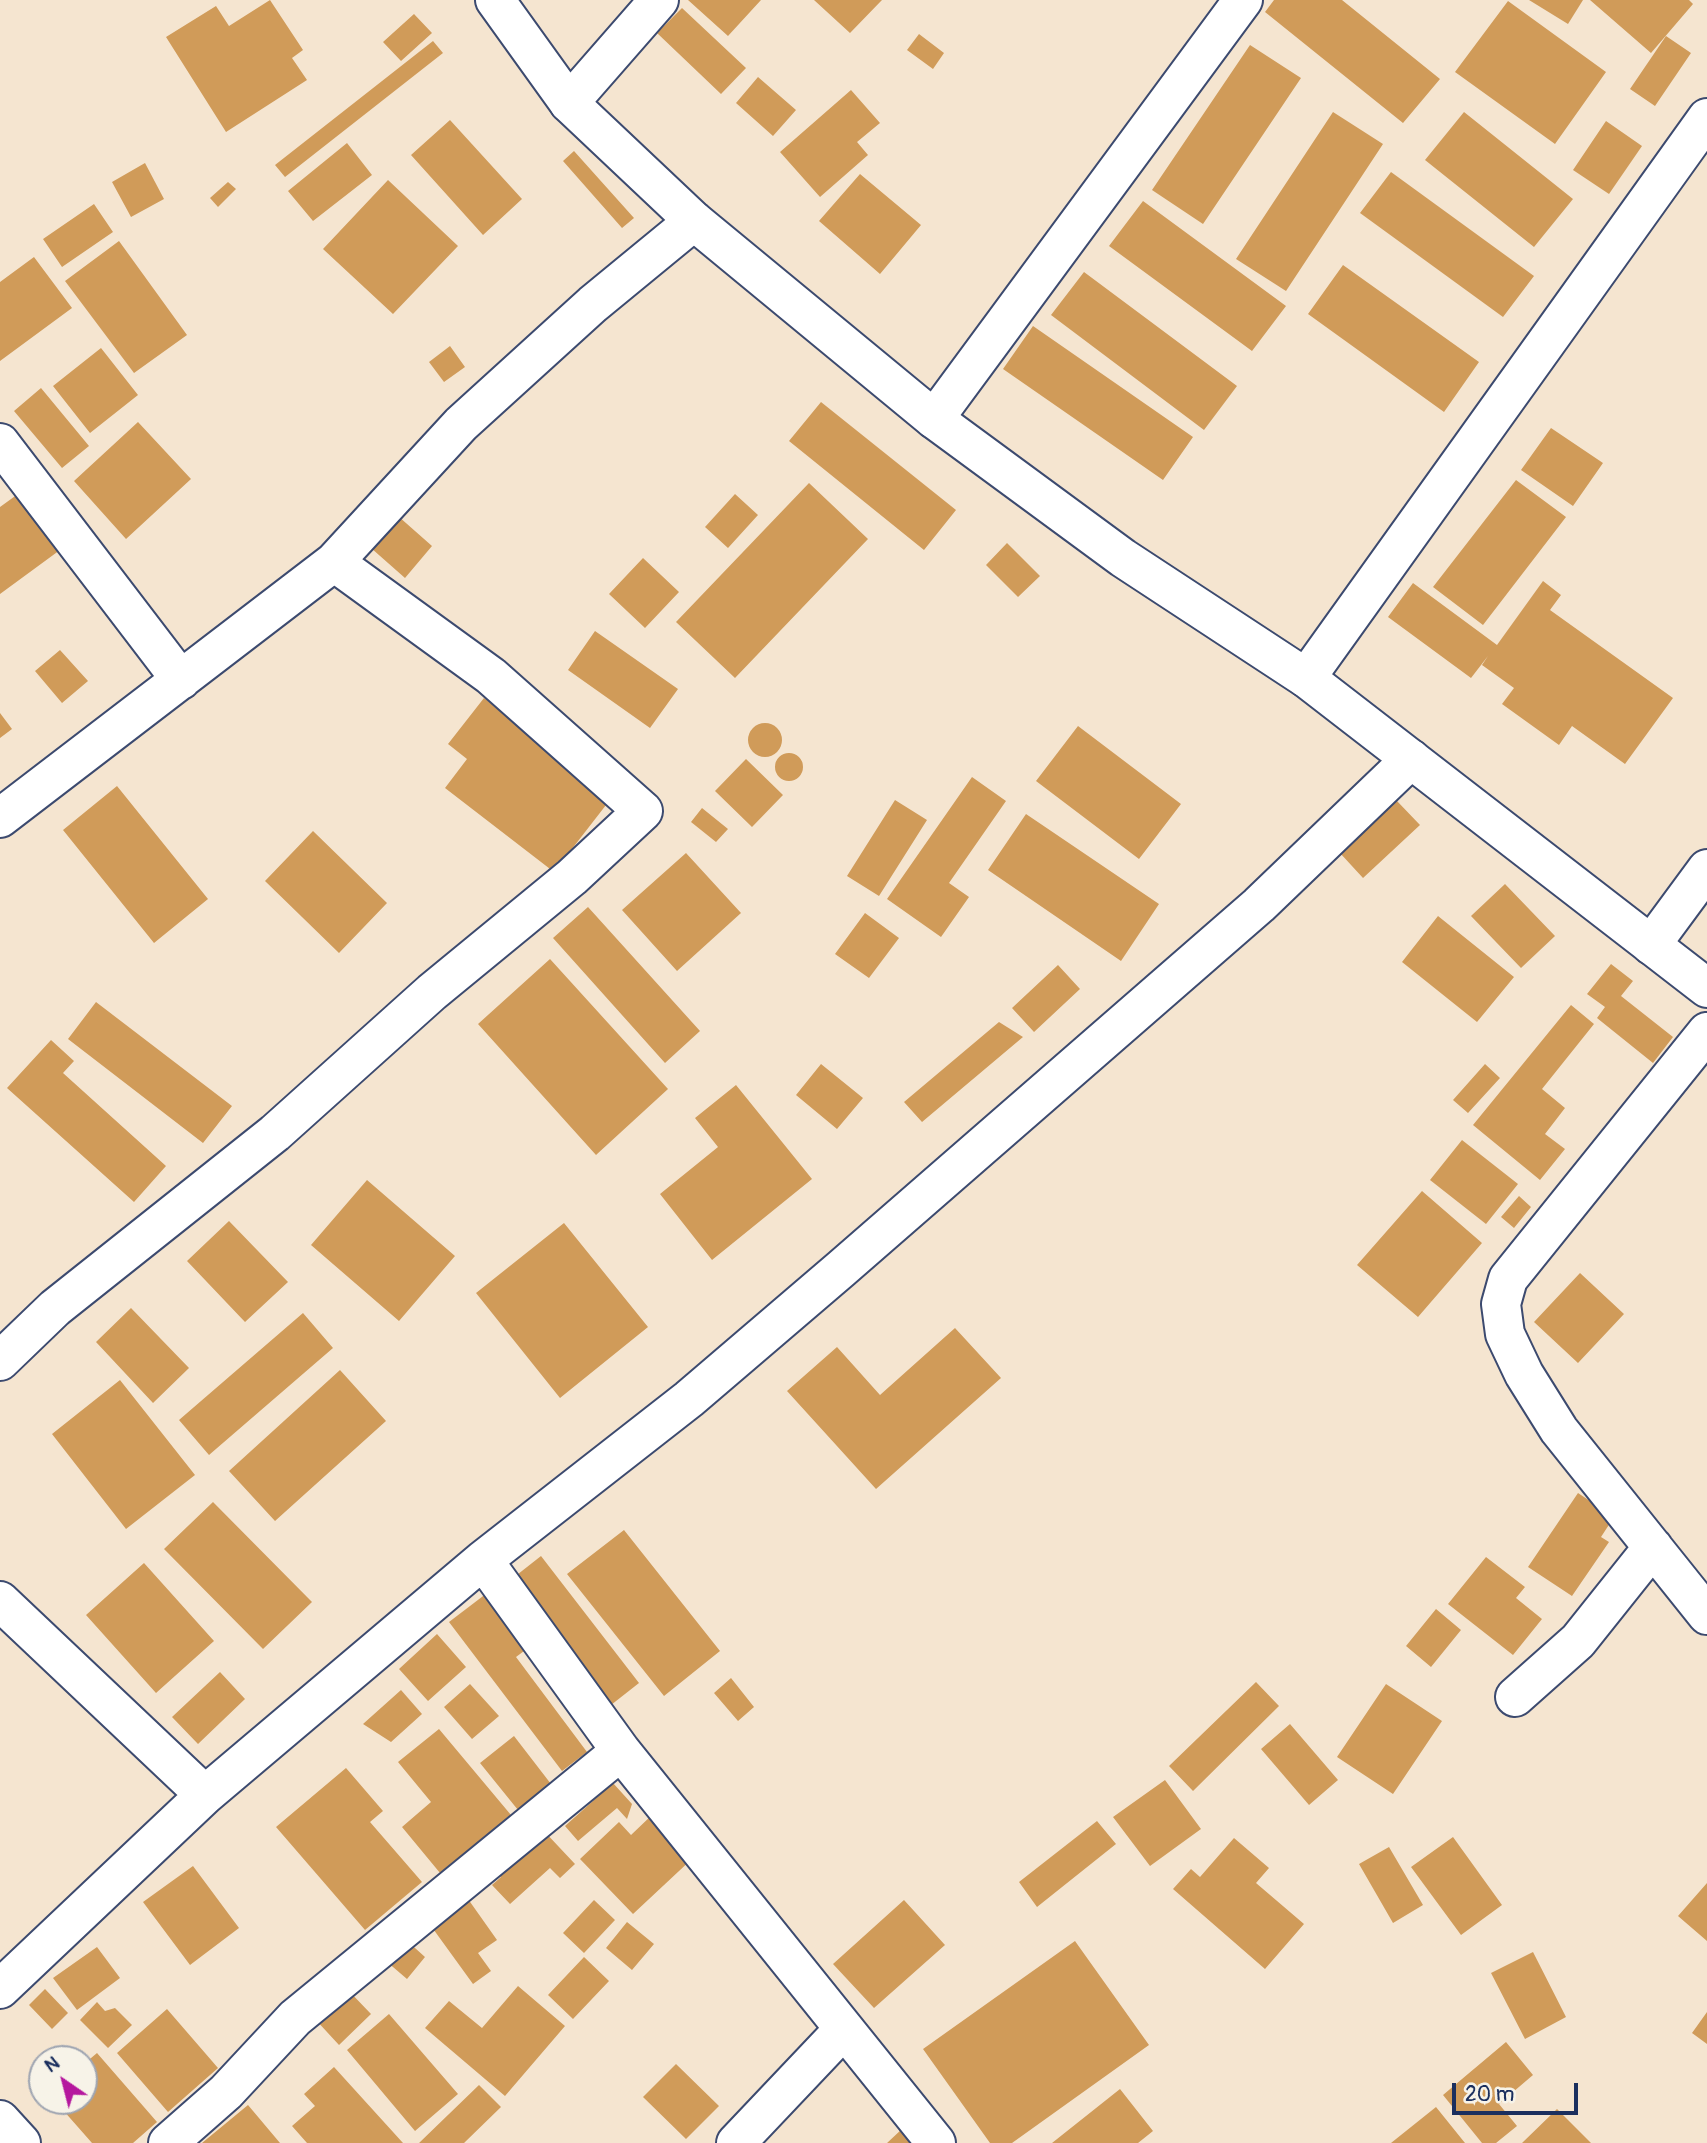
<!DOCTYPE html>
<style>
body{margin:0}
#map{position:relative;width:1707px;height:2143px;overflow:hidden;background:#f5e5d0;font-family:Pangolin,sans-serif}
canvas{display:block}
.north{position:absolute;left:28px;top:2045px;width:70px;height:70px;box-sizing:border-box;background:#f7f3e8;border:2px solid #9fa5b1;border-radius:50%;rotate:325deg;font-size:19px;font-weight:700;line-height:28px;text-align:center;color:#1b2f5e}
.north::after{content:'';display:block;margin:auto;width:24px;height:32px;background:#b5179e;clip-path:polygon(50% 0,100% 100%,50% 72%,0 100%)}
.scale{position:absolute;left:1452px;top:2083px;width:126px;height:32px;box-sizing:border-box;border:4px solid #1b2f5e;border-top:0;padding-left:9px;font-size:21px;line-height:24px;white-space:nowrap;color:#1b2f5e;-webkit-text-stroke:5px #f7f3e8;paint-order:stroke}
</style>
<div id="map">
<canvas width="1707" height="2143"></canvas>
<div class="north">N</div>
<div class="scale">20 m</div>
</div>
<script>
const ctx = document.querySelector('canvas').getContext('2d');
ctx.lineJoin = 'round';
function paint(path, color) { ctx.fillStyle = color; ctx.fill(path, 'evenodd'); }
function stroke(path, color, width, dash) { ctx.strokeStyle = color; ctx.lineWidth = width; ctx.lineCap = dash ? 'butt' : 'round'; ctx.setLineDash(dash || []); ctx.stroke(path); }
paint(new Path2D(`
 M 270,0 L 303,50 L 292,58 L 307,80 L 226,132 L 166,37 L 216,6 L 229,26 Z
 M 688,0 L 761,0 L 728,36 Z
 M 814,0 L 882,0 L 850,33 Z
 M 1274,0 L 1342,0 L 1440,79 L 1403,123 L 1265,12 Z
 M 1529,0 L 1583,0 L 1568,24 Z
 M 1590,0 L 1689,0 L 1693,4 L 1651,53 Z
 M 1508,1 L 1606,72 L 1555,144 L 1455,72 Z
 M 682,8 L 746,68 L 721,94 L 657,33 Z
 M 414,14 L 432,33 L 401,61 L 383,42 Z
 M 919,34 L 944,53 L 933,69 L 907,50 Z
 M 1666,36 L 1691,53 L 1655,106 L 1630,89 Z
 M 433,41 L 443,53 L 285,177 L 275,165 Z
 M 1250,45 L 1301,78 L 1203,224 L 1152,190 Z
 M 758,77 L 796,110 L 773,136 L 736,103 Z
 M 851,90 L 880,123 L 857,142 L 868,155 L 820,197 L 780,152 Z
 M 1333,112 L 1383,144 L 1286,291 L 1236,259 Z
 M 1464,112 L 1573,199 L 1534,247 L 1425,160 Z
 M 450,120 L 522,199 L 483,235 L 411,155 Z
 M 1606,121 L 1642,146 L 1609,194 L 1573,170 Z
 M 347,143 L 372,175 L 313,221 L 288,191 Z
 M 574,151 L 634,218 L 622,228 L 563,161 Z
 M 145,163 L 164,199 L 131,217 L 112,182 Z
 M 1391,172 L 1534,276 L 1503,317 L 1360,213 Z
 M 860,174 L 921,225 L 880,274 L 819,221 Z
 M 388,180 L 458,246 L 393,314 L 323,249 Z
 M 228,182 L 236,189 L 218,207 L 210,198 Z
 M 1143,201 L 1286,306 L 1252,351 L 1109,246 Z
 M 94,204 L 113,232 L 62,267 L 43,239 Z
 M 119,241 L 187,335 L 134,373 L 65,281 Z
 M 34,257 L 72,308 L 0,361 L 0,282 Z
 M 1343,265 L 1479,362 L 1444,412 L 1308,314 Z
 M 1084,272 L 1237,386 L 1204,430 L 1051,315 Z
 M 1033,326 L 1193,437 L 1163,480 L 1003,369 Z
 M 450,346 L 465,367 L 444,382 L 429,362 Z
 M 101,348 L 138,395 L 90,433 L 53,386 Z
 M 41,388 L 89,446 L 62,468 L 14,411 Z
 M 821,402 L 956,510 L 924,550 L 789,441 Z
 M 138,422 L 191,479 L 126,539 L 74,481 Z
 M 1551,428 L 1603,463 L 1573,506 L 1521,470 Z
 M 1516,480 L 1566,517 L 1483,625 L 1433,587 Z
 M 809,483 L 868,539 L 735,678 L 676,622 Z
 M 18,494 L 60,550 L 0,594 L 0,507 Z
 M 735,494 L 758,515 L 728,548 L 705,527 Z
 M 398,516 L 432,546 L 405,578 L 371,548 Z
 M 1007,543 L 1040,576 L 1018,597 L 986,565 Z
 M 643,558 L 679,592 L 645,628 L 609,594 Z
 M 1543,581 L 1561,595 L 1550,610 L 1673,698 L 1625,764 L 1572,726 L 1559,745 L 1502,704 L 1514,688 L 1482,665 L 1488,656 L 1471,678 L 1388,617 L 1413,583 L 1497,645 Z
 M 595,631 L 678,689 L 650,728 L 568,670 Z
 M 60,650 L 88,681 L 62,703 L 35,671 Z
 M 484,698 L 613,796 L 554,872 L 445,788 L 467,759 L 448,744 Z
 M 0,713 L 12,729 L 0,738 Z
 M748 740a17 17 0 1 1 34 0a17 17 0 1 1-34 0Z
 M 1078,726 L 1181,804 L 1139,859 L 1036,781 Z
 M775 767a14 14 0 1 1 28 0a14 14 0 1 1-28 0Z
 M 746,759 L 783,795 L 752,827 L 715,791 Z
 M 972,777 L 1006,801 L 949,883 L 969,897 L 941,937 L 887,899 Z
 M 117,786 L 208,899 L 154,943 L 63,830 Z
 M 895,800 L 927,820 L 879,896 L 847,876 Z
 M 1397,801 L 1420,825 L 1363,878 L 1340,853 Z
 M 702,808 L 728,829 L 716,842 L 691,822 Z
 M 1026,814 L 1159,904 L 1121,961 L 988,870 Z
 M 313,831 L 387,903 L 339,953 L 265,881 Z
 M 686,853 L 741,913 L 677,971 L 622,910 Z
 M 1505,884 L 1555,936 L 1521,968 L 1471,916 Z
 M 588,907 L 700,1031 L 665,1063 L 553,938 Z
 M 865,913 L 899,938 L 869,978 L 835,954 Z
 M 1438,916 L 1514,977 L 1477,1022 L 1402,962 Z
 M 550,959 L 668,1089 L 596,1155 L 478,1024 Z
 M 1611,964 L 1633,981 L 1621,996 L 1673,1037 L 1653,1063 L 1597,1018 L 1605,1007 L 1587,994 Z
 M 1058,965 L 1080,989 L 1034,1032 L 1012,1008 Z
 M 96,1002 L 232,1106 L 203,1143 L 68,1039 Z
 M 1571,1005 L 1594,1024 L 1542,1089 L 1565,1108 L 1545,1134 L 1565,1149 L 1540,1180 L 1473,1125 Z
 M 999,1022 L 1023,1037 L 922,1122 L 904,1102 Z
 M 51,1040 L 74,1061 L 63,1073 L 166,1166 L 134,1202 L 7,1088 Z
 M 821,1064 L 863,1098 L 837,1129 L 796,1095 Z
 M 1485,1064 L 1500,1078 L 1468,1113 L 1453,1100 Z
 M 736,1085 L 812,1179 L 712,1260 L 660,1194 L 718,1147 L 695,1118 Z
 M 1462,1140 L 1518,1184 L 1486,1224 L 1430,1180 Z
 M 367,1180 L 455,1256 L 399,1321 L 311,1245 Z
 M 1422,1191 L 1482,1243 L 1418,1317 L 1357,1265 Z
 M 1519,1196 L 1531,1207 L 1514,1228 L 1501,1217 Z
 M 229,1221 L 288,1282 L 245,1322 L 187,1261 Z
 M 564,1223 L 648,1327 L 560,1398 L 476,1293 Z
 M 1580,1273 L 1624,1314 L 1578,1363 L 1534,1322 Z
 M 131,1308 L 189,1368 L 153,1403 L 96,1342 Z
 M 303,1313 L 333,1348 L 209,1455 L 179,1420 Z
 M 955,1328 L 1001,1378 L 876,1489 L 787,1391 L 837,1347 L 880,1395 Z
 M 340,1370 L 386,1421 L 275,1521 L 229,1471 Z
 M 120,1380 L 195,1475 L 126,1529 L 52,1434 Z
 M 1578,1493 L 1614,1517 L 1601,1537 L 1609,1542 L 1572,1596 L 1528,1567 Z
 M 213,1502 L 312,1602 L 263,1649 L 164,1549 Z
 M 624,1530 L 720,1651 L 664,1696 L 567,1574 Z
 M 541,1556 L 639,1683 L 611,1705 L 513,1578 Z
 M 1486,1557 L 1525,1587 L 1516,1598 L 1542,1619 L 1513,1655 L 1448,1604 Z
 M 144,1563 L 214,1641 L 156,1693 L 86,1615 Z
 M 491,1590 L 532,1645 L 516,1657 L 587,1752 L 562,1771 L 449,1622 Z
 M 1436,1609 L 1461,1630 L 1431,1667 L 1406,1646 Z
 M 437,1634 L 466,1667 L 428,1701 L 399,1669 Z
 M 220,1672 L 245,1699 L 198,1744 L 172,1717 Z
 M 731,1678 L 754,1707 L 738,1721 L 714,1693 Z
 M 1256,1682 L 1279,1706 L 1193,1791 L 1169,1766 Z
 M 470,1684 L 499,1716 L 472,1739 L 444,1707 Z
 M 1386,1684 L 1442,1721 L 1393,1794 L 1337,1757 Z
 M 401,1690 L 422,1714 L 391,1742 L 363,1724 Z
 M 1290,1724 L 1338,1780 L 1309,1805 L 1261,1749 Z
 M 439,1729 L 516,1821 L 445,1879 L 402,1827 L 431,1802 L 398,1762 Z
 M 514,1736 L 551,1784 L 518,1810 L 480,1763 Z
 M 346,1768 L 383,1811 L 370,1822 L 422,1882 L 365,1930 L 276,1827 Z
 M 1165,1780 L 1201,1829 L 1150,1866 L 1113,1817 Z
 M 613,1783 L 632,1804 L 627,1819 L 617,1808 L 578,1841 L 565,1826 Z
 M 653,1814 L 694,1857 L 633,1914 L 580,1859 L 619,1822 L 631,1835 Z
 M 1097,1821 L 1116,1844 L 1037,1907 L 1019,1882 Z
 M 543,1830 L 575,1864 L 560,1878 L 550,1868 L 510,1904 L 492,1885 L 501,1877 L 496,1872 Z
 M 1453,1837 L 1502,1905 L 1461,1935 L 1411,1867 Z
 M 1234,1838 L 1269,1868 L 1256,1883 L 1304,1924 L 1265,1969 L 1173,1889 L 1191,1869 L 1200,1877 Z
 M 1389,1847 L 1423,1905 L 1393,1923 L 1359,1864 Z
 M 193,1866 L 239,1928 L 190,1965 L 143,1902 Z
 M 1707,1883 L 1707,1941 L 1678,1916 Z
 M 468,1899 L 497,1940 L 478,1953 L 491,1971 L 473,1984 L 431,1926 Z
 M 594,1900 L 615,1920 L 584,1953 L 563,1933 Z
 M 904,1900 L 945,1945 L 874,2008 L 833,1964 Z
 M 627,1922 L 654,1944 L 632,1970 L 606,1948 Z
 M 405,1939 L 425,1957 L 407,1979 L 386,1961 Z
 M 1075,1941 L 1149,2045 L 1012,2143 L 990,2143 L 923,2049 Z
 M 97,1947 L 120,1978 L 77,2010 L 53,1978 Z
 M 1533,1952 L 1566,2017 L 1525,2039 L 1491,1973 Z
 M 584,1957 L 609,1981 L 573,2019 L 548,1995 Z
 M 518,1986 L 565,2026 L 505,2096 L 425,2028 L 449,2001 L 482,2028 Z
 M 45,1989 L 68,2013 L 52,2029 L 29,2005 Z
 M 347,1989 L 371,2014 L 339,2045 L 315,2019 Z
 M 97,2002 L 105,2011 L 115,2008 L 132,2025 L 108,2048 L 80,2020 Z
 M 167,2009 L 218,2068 L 168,2112 L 117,2053 Z
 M 1707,2012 L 1707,2044 L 1692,2033 Z
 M 389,2014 L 458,2094 L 415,2131 L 347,2050 Z
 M 1506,2042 L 1533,2075 L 1499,2104 L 1517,2126 L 1496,2143 L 1482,2143 L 1443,2095 Z
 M 97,2053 L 157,2122 L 133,2143 L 92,2143 L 55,2101 L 84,2101 L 84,2064 Z
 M 676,2064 L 719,2106 L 686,2139 L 643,2097 Z
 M 334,2067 L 403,2143 L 307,2143 L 292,2126 L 315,2106 L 304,2094 Z
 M 479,2085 L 501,2107 L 464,2143 L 419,2143 Z
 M 1120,2089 L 1153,2131 L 1138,2143 L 1052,2143 Z
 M 248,2105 L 280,2143 L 202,2143 Z
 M 1436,2107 L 1465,2143 L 1391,2143 Z
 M 1557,2109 L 1591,2143 L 1522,2143 Z
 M 902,2129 L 916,2143 L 887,2143 Z`), '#d09b59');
const street = new Path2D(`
 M 569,103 L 659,0
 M 934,419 L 1243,0
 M 0,443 L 181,680
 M 1306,678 L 1707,118
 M 0,818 L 334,562 L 461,424 L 593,304 L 694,221
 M 1651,945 L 1707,869
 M 1707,1032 L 1508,1279 L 1501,1304 L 1505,1334 L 1524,1374 L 1559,1430 L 1707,1615
 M 0,1361 L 55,1308 L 275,1133 L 432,992 L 572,877 L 643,811 L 491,676 L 334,562
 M 483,1560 L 621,1751 L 936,2143
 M 0,1601 L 205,1795
 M 1515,1697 L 1578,1641 L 1653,1547
 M 0,1989 L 205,1795 L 483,1560 L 689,1399 L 841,1269 L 1259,905 L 1411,759
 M 0,2120 L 21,2143
 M 168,2143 L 226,2092 L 295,2018 L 621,1751
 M 736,2143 L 844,2029`);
const secondary = new Path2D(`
 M 495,0 L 569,103 L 694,221 L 934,419 L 1123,558 L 1306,678 L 1707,988`);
stroke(street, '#3c4a6f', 42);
stroke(secondary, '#3c4a6f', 42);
stroke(street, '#fff', 38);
stroke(secondary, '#fff', 38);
</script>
